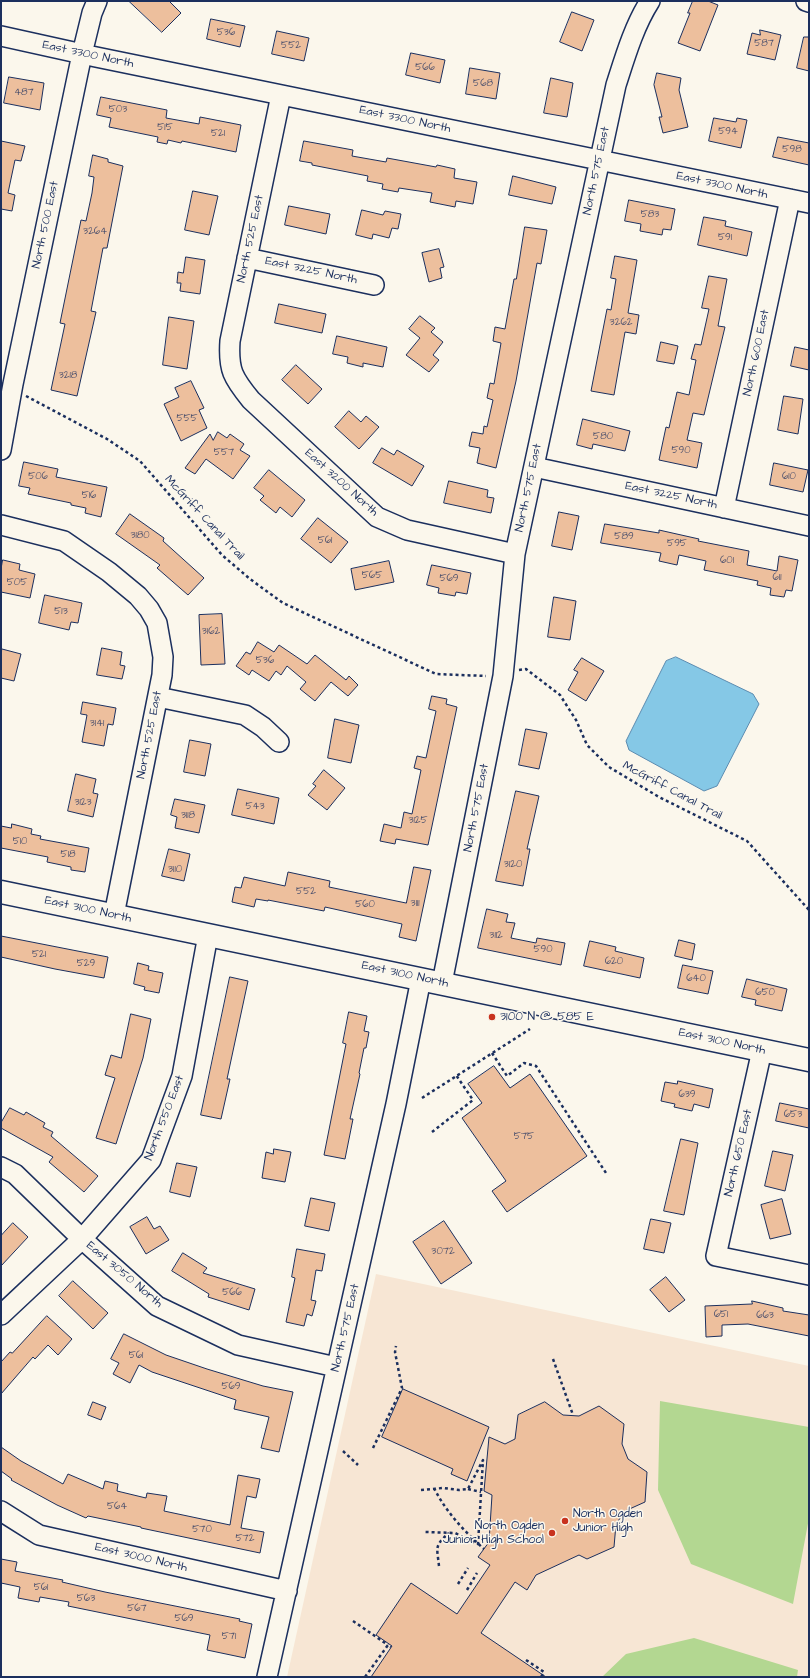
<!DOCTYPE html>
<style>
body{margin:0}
#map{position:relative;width:810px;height:1678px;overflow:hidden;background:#fbf7ec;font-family:"Architects Daughter",sans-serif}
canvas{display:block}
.frame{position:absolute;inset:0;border:2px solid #1b2f5e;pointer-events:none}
</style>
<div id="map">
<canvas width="810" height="1678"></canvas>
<div class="frame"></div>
</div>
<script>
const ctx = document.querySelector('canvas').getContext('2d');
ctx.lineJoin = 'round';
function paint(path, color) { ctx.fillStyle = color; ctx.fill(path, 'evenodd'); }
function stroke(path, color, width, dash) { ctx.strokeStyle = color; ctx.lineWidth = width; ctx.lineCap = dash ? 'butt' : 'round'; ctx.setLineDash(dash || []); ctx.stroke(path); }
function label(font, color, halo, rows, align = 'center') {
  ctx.font = font + ' "Architects Daughter",sans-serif'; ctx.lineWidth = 3; ctx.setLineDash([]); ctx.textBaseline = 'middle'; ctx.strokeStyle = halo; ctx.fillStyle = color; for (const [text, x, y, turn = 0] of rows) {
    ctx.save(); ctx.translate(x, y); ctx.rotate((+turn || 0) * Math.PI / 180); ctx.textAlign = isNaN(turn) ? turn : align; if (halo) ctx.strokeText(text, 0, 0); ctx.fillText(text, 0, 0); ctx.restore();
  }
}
paint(new Path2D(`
 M 376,1274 L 809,1366 L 809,1677 L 287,1677 Z`), '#f7e6d4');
paint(new Path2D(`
 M 660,1401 L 809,1427 L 809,1518 L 793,1604 L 691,1564 L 658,1490 Z
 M 694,1638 L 798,1670 L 797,1677 L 602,1677 L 626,1654 Z`), '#b3d791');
const water = new Path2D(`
 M 676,657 L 753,694 L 759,704 L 717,786 L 704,791 L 629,750 L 626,741 L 666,661 Z`);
paint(water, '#85c8e6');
stroke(water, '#5b8bb0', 1);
const building = new Path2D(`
 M 129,1 L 169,1 L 181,13 L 162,32 Z
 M 693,1 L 708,1 L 718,5 L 700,51 L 678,43 L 690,13 L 688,13 Z
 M 572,12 L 594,20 L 582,51 L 560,42 Z
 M 211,19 L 245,26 L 240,47 L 207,39 Z
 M 760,30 L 781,35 L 775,60 L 747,54 L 752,33 L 760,35 Z
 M 277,31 L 309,38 L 304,61 L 272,54 Z
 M 804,37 L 809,37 L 809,71 L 797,68 Z
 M 411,53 L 445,60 L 440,83 L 406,75 Z
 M 470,68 L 500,73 L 496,99 L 466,94 Z
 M 657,73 L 681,78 L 679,90 L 688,127 L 663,133 L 659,117 L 662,117 L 654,85 Z
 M 9,77 L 44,83 L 40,110 L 4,103 Z
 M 551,78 L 573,83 L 567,117 L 544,113 Z
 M 101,97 L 167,110 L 166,118 L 199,124 L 200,117 L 241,125 L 236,152 L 182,141 L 181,143 L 168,140 L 167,144 L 157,142 L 158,137 L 109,127 L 111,118 L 97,115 Z
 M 714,118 L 736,122 L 737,118 L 747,120 L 741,148 L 709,141 Z
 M 778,137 L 809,143 L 809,165 L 773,157 Z
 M 1,141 L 25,146 L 21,161 L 15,160 L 8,193 L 15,195 L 12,211 L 1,209 Z
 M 304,141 L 353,150 L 352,156 L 386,162 L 387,158 L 436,167 L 437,165 L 455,169 L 454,178 L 477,182 L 473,204 L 456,201 L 455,207 L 430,202 L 432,193 L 399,188 L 398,192 L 382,189 L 383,184 L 367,181 L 368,176 L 312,165 L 312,163 L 300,161 Z
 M 93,155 L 108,159 L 108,162 L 123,166 L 107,248 L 103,248 L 91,311 L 96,312 L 77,396 L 51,390 L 65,324 L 60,323 L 81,220 L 86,221 L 92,193 L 94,177 L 89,176 Z
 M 513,176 L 556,187 L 552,204 L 509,195 Z
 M 193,191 L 218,196 L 209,235 L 185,230 Z
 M 629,200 L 675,209 L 671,230 L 663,229 L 662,235 L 640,231 L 641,224 L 625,221 Z
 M 289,206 L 330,214 L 326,234 L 285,225 Z
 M 362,210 L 383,215 L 385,211 L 401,214 L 398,229 L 392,228 L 389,238 L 373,234 L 372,239 L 356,235 Z
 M 704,217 L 726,221 L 725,226 L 752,232 L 747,256 L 698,245 Z
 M 525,227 L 547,230 L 541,264 L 537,263 L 516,381 L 496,468 L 477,463 L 480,448 L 469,446 L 472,432 L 483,434 L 484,426 L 487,427 L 493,400 L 487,398 L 490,383 L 494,384 L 501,343 L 493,341 L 495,327 L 505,329 L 514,279 L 516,279 Z
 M 439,249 L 444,267 L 440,268 L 442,278 L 429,282 L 422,253 Z
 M 615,256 L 637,260 L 628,313 L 639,315 L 636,334 L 625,332 L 614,395 L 591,391 L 607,309 L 611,310 L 616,279 L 611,278 Z
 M 186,257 L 205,260 L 200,294 L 180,291 L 181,283 L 177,283 L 178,272 L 183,273 Z
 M 709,276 L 727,279 L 718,326 L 725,327 L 704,415 L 693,413 L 687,440 L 702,443 L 697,468 L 659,460 L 666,427 L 669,428 L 677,392 L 689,395 L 696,360 L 691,359 L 695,344 L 701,345 L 709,309 L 702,308 Z
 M 279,304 L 326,314 L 322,333 L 275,323 Z
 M 420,316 L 435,328 L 431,332 L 443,342 L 433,355 L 439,360 L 429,372 L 406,355 L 420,338 L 409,329 Z
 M 169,317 L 194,321 L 187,369 L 163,365 Z
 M 337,336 L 387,347 L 383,367 L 363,363 L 363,367 L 347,363 L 348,357 L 333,354 Z
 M 661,342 L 678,346 L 674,364 L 657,361 Z
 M 795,347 L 809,350 L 809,370 L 791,366 Z
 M 296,365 L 322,389 L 308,404 L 282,380 Z
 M 191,381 L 204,408 L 199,410 L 207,428 L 181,441 L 164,404 L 179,397 L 175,388 Z
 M 784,396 L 803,399 L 798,434 L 778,430 Z
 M 349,411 L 361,422 L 366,416 L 379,427 L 359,449 L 335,427 Z
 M 583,419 L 630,431 L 625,451 L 593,444 L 592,449 L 577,445 Z
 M 218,432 L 227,438 L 230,434 L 244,444 L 240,450 L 250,456 L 233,479 L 206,459 L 195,474 L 185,468 L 210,434 L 213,440 Z
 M 382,448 L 394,455 L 397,450 L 424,466 L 412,486 L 373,463 Z
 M 24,462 L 58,469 L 56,477 L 107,487 L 101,517 L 85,513 L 86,508 L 71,505 L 71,503 L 28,494 L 30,488 L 19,486 Z
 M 774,463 L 808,470 L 803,492 L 770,485 Z
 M 269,470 L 305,500 L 292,517 L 280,507 L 276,513 L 260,500 L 264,496 L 254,488 Z
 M 449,481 L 488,490 L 487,497 L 494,498 L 491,513 L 444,503 Z
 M 559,512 L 579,516 L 572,550 L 552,546 Z
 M 130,514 L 164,538 L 163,541 L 204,578 L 188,595 L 157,568 L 160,565 L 116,534 Z
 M 318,518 L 348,542 L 331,563 L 301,539 Z
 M 605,524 L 659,533 L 659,530 L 699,539 L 698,541 L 749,551 L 747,565 L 777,571 L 779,556 L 798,560 L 792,591 L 786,590 L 784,597 L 770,595 L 771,588 L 757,585 L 758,581 L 704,570 L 706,561 L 679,555 L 677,565 L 659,561 L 661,553 L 601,543 Z
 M 3,560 L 20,564 L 19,570 L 35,574 L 30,598 L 1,592 L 1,569 Z
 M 389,561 L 394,582 L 355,590 L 351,569 Z
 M 432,565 L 471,573 L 467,594 L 456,592 L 455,596 L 438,593 L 439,588 L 427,585 Z
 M 45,595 L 82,603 L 78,623 L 71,622 L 69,630 L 39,623 Z
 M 554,597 L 576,601 L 570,640 L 548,637 Z
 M 222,614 L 225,664 L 201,665 L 199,615 Z
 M 258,642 L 274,652 L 279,645 L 307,664 L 315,655 L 346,680 L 349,676 L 358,685 L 348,696 L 331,682 L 315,701 L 300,689 L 306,682 L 287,666 L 281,675 L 276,671 L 269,681 L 252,670 L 249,675 L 236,666 L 246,652 L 250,654 Z
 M 102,648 L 122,652 L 120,665 L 125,666 L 122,679 L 97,675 Z
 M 2,649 L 21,654 L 14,681 L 1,678 Z
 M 582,658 L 604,671 L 586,701 L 568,690 L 578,672 L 574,670 Z
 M 432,696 L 447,699 L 446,704 L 457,707 L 428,845 L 396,839 L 395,844 L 380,841 L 384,824 L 401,828 L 404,812 L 412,814 L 421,770 L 414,768 L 417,756 L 426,758 L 436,711 L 429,709 Z
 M 83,702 L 116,708 L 113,725 L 108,724 L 104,746 L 82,742 L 87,715 L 81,714 Z
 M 335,719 L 359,725 L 351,763 L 328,758 Z
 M 526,729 L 547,733 L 539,769 L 519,765 Z
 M 190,740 L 211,744 L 205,776 L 184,772 Z
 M 324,770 L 345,788 L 327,810 L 308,795 L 316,786 L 313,784 Z
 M 76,774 L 96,779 L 93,793 L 98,794 L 93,817 L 68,811 Z
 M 238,789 L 279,798 L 274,824 L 232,815 Z
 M 516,791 L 539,796 L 527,849 L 530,849 L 523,886 L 496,881 Z
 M 175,799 L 205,805 L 199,833 L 175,828 L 177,817 L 171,815 Z
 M 12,824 L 32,829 L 31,834 L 41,836 L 40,839 L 89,848 L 85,872 L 71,870 L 71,867 L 47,862 L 48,857 L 1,848 L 1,826 L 11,828 Z
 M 169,849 L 190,854 L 184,881 L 162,876 Z
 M 414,867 L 431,870 L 416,941 L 399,937 L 402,924 L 325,907 L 324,911 L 268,900 L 268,901 L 256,899 L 254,907 L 232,902 L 235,887 L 241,888 L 244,877 L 285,886 L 288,872 L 330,881 L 329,887 L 406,903 Z
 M 487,909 L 508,914 L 506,922 L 515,923 L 511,938 L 536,943 L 537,938 L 565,943 L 561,965 L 478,948 Z
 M 1,936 L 108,957 L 104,978 L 55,969 L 1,957 Z
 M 679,940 L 695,944 L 692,960 L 675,956 Z
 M 590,941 L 616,947 L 615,951 L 644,958 L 640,978 L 584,966 Z
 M 138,963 L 149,966 L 148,970 L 163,973 L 159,993 L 144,990 L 145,987 L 134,984 Z
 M 683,965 L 713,971 L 708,994 L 678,988 Z
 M 230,977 L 248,981 L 227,1079 L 230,1079 L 221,1119 L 201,1115 Z
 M 747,979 L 787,989 L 782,1011 L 755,1005 L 756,1000 L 742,997 Z
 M 349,1012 L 367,1016 L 364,1031 L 369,1032 L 366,1048 L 364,1048 L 359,1073 L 360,1074 L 350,1119 L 353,1119 L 345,1159 L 324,1155 L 346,1044 L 343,1043 Z
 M 131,1014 L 151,1019 L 143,1058 L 116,1144 L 96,1138 L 115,1078 L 105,1075 L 111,1055 L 121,1058 Z
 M 494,1066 L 510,1088 L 530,1074 L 587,1156 L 507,1212 L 492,1191 L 506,1181 L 462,1118 L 482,1103 L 468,1084 Z
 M 678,1081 L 713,1089 L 709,1108 L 694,1104 L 692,1111 L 674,1107 L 675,1104 L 661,1101 L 665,1082 L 677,1084 Z
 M 780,1103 L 809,1109 L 809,1128 L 776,1121 Z
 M 10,1108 L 24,1115 L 26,1112 L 45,1123 L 43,1127 L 53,1132 L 51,1136 L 98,1176 L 84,1192 L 49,1162 L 53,1157 L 1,1128 L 1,1123 Z
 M 681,1139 L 698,1143 L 684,1215 L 664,1211 Z
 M 274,1149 L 291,1152 L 285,1182 L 262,1178 L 266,1152 L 273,1154 Z
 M 773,1151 L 793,1155 L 785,1191 L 765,1186 Z
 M 177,1163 L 197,1167 L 190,1197 L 170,1192 Z
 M 311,1198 L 335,1203 L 329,1231 L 305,1226 Z
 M 782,1199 L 791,1234 L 770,1239 L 761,1205 Z
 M 147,1217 L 154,1229 L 160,1226 L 169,1240 L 146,1254 L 130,1227 Z
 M 651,1219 L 671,1223 L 664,1253 L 644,1249 Z
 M 444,1221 L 472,1263 L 441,1284 L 413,1242 Z
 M 13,1223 L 28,1237 L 1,1266 L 1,1236 Z
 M 297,1249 L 325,1254 L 322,1271 L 316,1270 L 311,1300 L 316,1301 L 312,1316 L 307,1314 L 304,1326 L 286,1322 L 295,1278 L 292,1277 Z
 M 183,1253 L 207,1268 L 203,1273 L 255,1289 L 249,1310 L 208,1297 L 209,1294 L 172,1271 Z
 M 666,1277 L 685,1300 L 669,1312 L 650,1290 Z
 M 73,1281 L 108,1313 L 93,1329 L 59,1296 Z
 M 752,1301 L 783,1308 L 783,1311 L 809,1315 L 809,1336 L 748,1324 L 722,1325 L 722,1336 L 706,1337 L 705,1306 L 752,1304 Z
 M 47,1316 L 72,1339 L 58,1355 L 48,1345 L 35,1359 L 33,1357 L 1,1394 L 1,1362 L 10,1352 L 12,1353 Z
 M 124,1334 L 166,1355 L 207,1369 L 263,1386 L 293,1392 L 279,1452 L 261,1448 L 269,1417 L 234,1409 L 236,1400 L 152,1372 L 139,1365 L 130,1383 L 113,1374 L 119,1363 L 111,1359 Z
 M 403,1389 L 489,1427 L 467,1481 L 451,1474 L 453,1469 L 382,1437 Z
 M 93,1402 L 106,1407 L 101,1420 L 88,1415 Z
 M 545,1402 L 563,1415 L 579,1416 L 599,1406 L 624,1424 L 622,1444 L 628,1459 L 647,1472 L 645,1502 L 625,1511 L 616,1524 L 614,1547 L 587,1559 L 579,1555 L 536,1575 L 527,1590 L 515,1582 L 481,1633 L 546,1677 L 371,1677 L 392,1646 L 376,1635 L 411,1583 L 457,1614 L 490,1565 L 478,1557 L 489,1542 L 492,1495 L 484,1491 L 489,1437 L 505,1444 L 515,1439 L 518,1415 Z
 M 1,1447 L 21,1461 L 63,1484 L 68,1474 L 103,1489 L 105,1481 L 118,1484 L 117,1491 L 146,1498 L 147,1493 L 167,1496 L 164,1511 L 230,1525 L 238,1475 L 260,1479 L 256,1498 L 247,1496 L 241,1528 L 264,1532 L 260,1553 L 141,1528 L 141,1527 L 88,1516 L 86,1518 L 57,1505 L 11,1480 L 12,1479 L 1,1471 Z
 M 1,1559 L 17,1562 L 15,1571 L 63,1580 L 62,1582 L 105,1592 L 240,1619 L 239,1621 L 252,1624 L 245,1658 L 207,1650 L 210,1635 L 68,1606 L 69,1602 L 40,1597 L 39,1602 L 18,1598 L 20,1587 L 1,1583 Z`);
paint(building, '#edbf9d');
stroke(building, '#1b2f5e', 1);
const minor = new Path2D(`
 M 806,1 L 809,2
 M 1,36 L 96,57 L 809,203
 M 281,95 L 230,341 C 228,370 233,378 251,400 L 377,517 L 407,530 L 515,554
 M 247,258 L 374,285
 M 1,450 L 13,384 L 82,54 L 92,13 L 97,1
 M 534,467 L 809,526
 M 724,508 L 790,199
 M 1,525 L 64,541 L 109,572 L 138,596 L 149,609 L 157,623 L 163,657 L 162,675 L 114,915
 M 158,697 L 245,715 L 263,727 L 279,742
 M 442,983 L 503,676 L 515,554 L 616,85 C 625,57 634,26 650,1
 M 762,1050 L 716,1256 L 809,1275
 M 1,1167 L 15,1174 L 82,1239 L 157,1306 L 238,1345 L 336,1367
 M 1,1315 L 82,1239 L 151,1160 L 182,1076 L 208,935
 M 1,1511 L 39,1535 L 287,1591
 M 267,1677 L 396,1104 L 421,979`);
const major = new Path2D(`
 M 1,892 L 809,1060`);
stroke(minor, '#1b2f5e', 22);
stroke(major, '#1b2f5e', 25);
stroke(new Path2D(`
 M 26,396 L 107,439 L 140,461 L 222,555 L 250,579 L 283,603 L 436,674 L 486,676
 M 519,670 L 526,669 L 560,695 L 576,720 L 587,745 L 609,767 L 659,797 L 747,841 L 809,910
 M 492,1053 L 507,1076 L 524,1063 L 536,1066 L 606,1173
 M 422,1098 L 530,1029
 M 432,1132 L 473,1100 L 456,1075
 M 553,1359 L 573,1415
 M 373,1448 L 402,1388 L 395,1352 L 396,1346
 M 343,1451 L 358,1465
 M 434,1488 C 446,1512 464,1531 484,1549
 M 468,1489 L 481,1492
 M 421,1490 L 443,1488 L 459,1490 L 468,1489 L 483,1460 L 478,1544 L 455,1533 L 425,1532
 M 439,1566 C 437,1547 434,1546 449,1533
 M 458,1584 L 468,1568
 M 467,1590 L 477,1573
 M 353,1621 L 388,1645
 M 526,1660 L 544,1672 L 541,1677
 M 365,1677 L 388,1645 L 391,1647`), '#1b2f5e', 2.5, [3, 3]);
stroke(minor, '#fbf7ec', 19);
stroke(major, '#fbf7ec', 22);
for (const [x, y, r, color] of [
 [492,1017,4,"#c8321e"],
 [565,1521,4,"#c8321e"],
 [552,1533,4,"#c8321e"]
]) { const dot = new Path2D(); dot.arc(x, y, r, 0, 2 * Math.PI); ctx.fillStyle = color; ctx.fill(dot); stroke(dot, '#fbf7ec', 1.5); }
label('10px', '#50536e', null, [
 ["536",226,33],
 ["587",764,44],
 ["552",291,46],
 ["566",425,68],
 ["568",483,84],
 ["487",24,93],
 ["503",118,110],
 ["515",165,128],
 ["594",728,132],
 ["521",218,134],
 ["598",792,150],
 ["583",650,215],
 ["3264",95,232],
 ["591",725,238],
 ["3262",621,323],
 ["3218",68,376],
 ["555",187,419],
 ["580",603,437],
 ["590",681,451],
 ["557",224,453],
 ["506",38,477],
 ["610",789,477],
 ["516",89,496],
 ["3180",140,536],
 ["589",624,537],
 ["561",325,541],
 ["595",677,544],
 ["601",727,561],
 ["565",372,576],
 ["611",777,578],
 ["569",449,579],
 ["505",17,583],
 ["513",61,612],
 ["3162",211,632],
 ["536",265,661],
 ["3141",97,724],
 ["3123",83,803],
 ["543",255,807],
 ["3118",188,816],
 ["3125",418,821],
 ["510",20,842],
 ["518",68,855],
 ["3120",513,865],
 ["3110",175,870],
 ["552",306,892],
 ["3111",415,904],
 ["560",365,905],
 ["3112",496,936],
 ["590",543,950],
 ["521",39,955],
 ["620",614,962],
 ["529",86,964],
 ["640",696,979],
 ["650",765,993],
 ["639",687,1095],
 ["653",793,1115],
 ["575",524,1137],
 ["3072",443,1252],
 ["566",232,1293],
 ["651",721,1315],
 ["663",765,1316],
 ["561",136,1356],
 ["569",231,1387],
 ["564",117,1507],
 ["570",202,1530],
 ["572",245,1539],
 ["561",41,1588],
 ["563",86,1599],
 ["567",137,1609],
 ["569",184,1619],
 ["571",229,1637]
]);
label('12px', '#1b2f5e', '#fbf7ec', [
 ["East 3300 North",88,55,12],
 ["East 3300 North",405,120,12],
 ["North 575 East",597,171,-78],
 ["East 3300 North",722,186,12],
 ["North 500 East",46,225,-78],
 ["North 525 East",251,239,-78],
 ["East 3225 North",311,271,12],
 ["North 600 East",757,353,-78],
 ["East 3200 North",341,483,42],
 ["North 575 East",529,488,-78],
 ["East 3225 North",671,496,12],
 ["McGriff Canal Trail",204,518,47],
 ["North 525 East",150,735,-79],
 ["McGriff Canal Trail",672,791,28],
 ["North 575 East",477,808,-79],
 ["East 3100 North",88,910,12],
 ["East 3100 North",405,975,12],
 ["East 3100 North",722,1042,12],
 ["North 550 East",165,1118,-69],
 ["North 650 East",739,1153,-77],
 ["East 3050 North",124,1275,40],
 ["North 575 East",346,1328,-77],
 ["East 3000 North",141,1558,13]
]);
label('12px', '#1b2f5e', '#fbf7ec', [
 ["3100 N @ 585 E",500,1017],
 ["North Ogden",573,1514],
 ["Junior High",573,1528],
 ["North Ogden",544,1526,"right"],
 ["Junior High School",544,1540,"right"]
], 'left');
</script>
